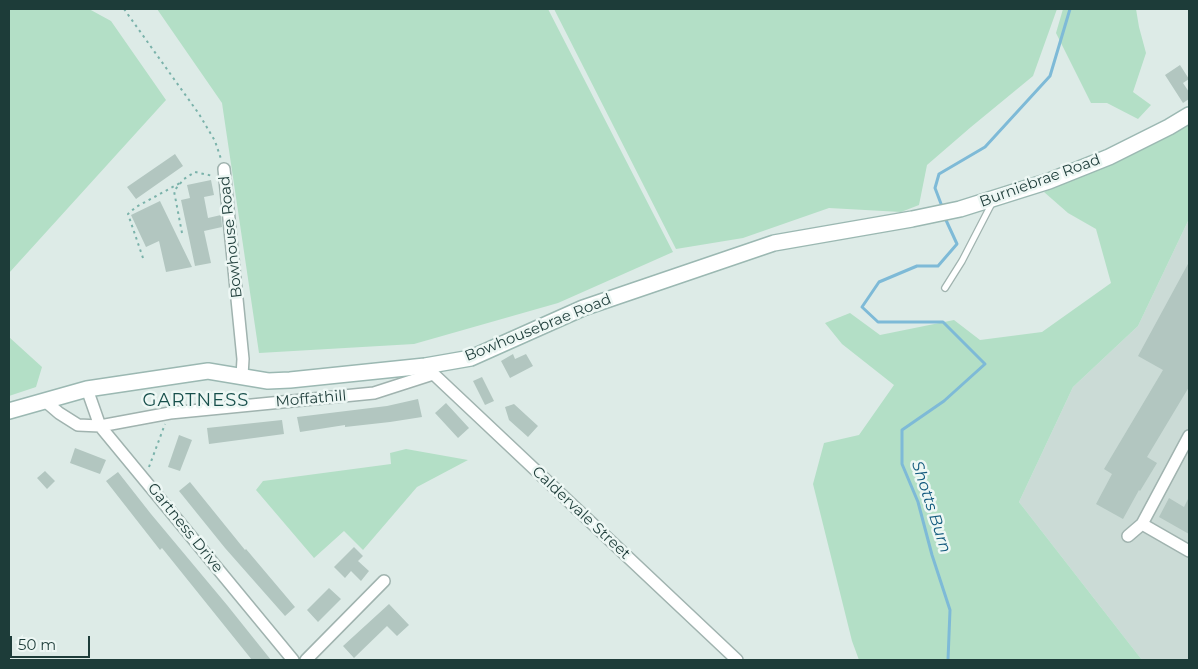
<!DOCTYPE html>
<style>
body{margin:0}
#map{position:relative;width:1198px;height:669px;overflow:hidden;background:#ddebe7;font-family:Montserrat,sans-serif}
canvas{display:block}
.frame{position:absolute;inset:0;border:10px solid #1d3c39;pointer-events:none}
.scale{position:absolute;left:10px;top:636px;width:80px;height:22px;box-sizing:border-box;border:2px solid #1d3c39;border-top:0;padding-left:6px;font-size:15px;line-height:18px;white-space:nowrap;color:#1d3c39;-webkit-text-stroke:4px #edf7f4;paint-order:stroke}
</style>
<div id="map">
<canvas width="1198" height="669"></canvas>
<div class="frame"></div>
<div class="scale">50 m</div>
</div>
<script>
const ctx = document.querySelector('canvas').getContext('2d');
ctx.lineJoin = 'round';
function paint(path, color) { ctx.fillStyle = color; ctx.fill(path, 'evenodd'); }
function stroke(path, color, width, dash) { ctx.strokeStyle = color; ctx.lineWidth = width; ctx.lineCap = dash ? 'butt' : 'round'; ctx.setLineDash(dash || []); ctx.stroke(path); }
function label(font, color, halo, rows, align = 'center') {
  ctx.font = font + ' Montserrat,sans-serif'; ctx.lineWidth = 5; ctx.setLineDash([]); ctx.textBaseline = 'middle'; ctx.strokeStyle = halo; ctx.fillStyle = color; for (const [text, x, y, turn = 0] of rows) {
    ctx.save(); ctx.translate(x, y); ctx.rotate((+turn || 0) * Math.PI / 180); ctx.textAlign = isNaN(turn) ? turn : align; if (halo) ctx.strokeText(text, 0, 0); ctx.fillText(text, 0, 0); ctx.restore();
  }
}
paint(new Path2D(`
 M 1189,219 L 1189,660 L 1142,660 L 1019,502 L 1073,387 L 1138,326 Z`), '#cbdbd6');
paint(new Path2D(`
 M 9,9 L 89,9 L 111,21 L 166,100 L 9,273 Z
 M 157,9 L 548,9 L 673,252 L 558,303 L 414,344 L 259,353 L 222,103 Z
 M 554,9 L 1057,9 L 1033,76 L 971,127 L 927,165 L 919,205 L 901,212 L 829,208 L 743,238 L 676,249 Z
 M 1063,9 L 1136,9 L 1139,27 L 1146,53 L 1133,92 L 1151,105 L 1138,119 L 1107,103 L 1091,103 L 1056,33 Z
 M 1189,122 L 1189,219 L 1138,326 L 1073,387 L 1019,502 L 1142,660 L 859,660 L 852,641 L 813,484 L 824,443 L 859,435 L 894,385 L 842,344 L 825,323 L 850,313 L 880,335 L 954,320 L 980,340 L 1042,332 L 1111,283 L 1096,229 L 1068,213 L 1044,192 Z
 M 9,337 L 42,367 L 36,387 L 9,396 Z
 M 406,449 L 468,460 L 417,487 L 363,550 L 344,531 L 314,558 L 256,490 L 263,481 L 391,464 L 390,453 Z`), '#b3dfc6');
stroke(new Path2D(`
 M 943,209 L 935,188 L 939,174 L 985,147 L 1050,76 L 1070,9
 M 945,218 L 957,244 L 938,266 L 917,266 L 879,282 L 862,307 L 878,322 L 943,322 L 985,364 L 944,401 L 902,430 L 902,464 L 918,502 L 932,555 L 950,610 L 948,660`), '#7ebad7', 3);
paint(new Path2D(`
 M 1180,65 L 1189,79 L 1183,83 L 1189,92 L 1189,99 L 1183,103 L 1165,75 Z
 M 175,154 L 183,166 L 136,199 L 127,187 Z
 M 211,180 L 214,195 L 204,197 L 208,218 L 221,215 L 222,227 L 204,231 L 211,263 L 195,266 L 181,200 L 190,198 L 187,185 Z
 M 160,201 L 192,267 L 166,272 L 159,241 L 146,247 L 131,215 Z
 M 1189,262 L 1189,387 L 1147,457 L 1157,463 L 1140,491 L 1139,490 L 1123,519 L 1096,504 L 1112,474 L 1104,469 L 1163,370 L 1138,356 Z
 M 513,354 L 515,359 L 526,354 L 533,366 L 510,378 L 501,361 Z
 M 482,377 L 494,401 L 485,405 L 473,381 Z
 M 418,399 L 422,417 L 390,422 L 345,427 L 345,425 L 300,432 L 297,417 L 387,406 Z
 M 446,403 L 469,428 L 458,438 L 435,413 Z
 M 514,404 L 538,426 L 528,437 L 509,420 L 505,407 Z
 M 282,420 L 284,434 L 209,444 L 207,428 Z
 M 179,435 L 192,440 L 180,471 L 168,467 Z
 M 75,448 L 106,460 L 100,474 L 70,463 Z
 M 45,471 L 55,481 L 47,489 L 37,478 Z
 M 118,472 L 151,514 L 227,605 L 271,660 L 252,660 L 162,548 L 160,550 L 106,481 Z
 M 190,482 L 245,550 L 246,549 L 295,607 L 285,616 L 225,548 L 179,491 Z
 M 1189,497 L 1189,534 L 1159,517 L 1169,498 L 1184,507 Z
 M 354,547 L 363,556 L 358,561 L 369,571 L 361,581 L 351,571 L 345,578 L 334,567 Z
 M 329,588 L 341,599 L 318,622 L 307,610 Z
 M 389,604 L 409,625 L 397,636 L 387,626 L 354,658 L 343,646 Z`), '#b2c6c0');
const lane = new Path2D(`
 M 945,288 L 962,261 L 992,203`);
const street = new Path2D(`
 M 224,169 L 243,359 L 242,376
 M 425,366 L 737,660
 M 87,389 L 100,426 L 293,660
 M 45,401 L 59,413 L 78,425 L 100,426 L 170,413 L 374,393 L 433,374
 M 1142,524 L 1189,551
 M 1128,536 L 1142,524 L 1189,436
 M 306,660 L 384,581`);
const secondary = new Path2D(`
 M 9,411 L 87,389 L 208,371 L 268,381 L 290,380 L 425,366 L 471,358 L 583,308 L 774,243 L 912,219 L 960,209 L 1049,181 L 1109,157 L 1169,127 L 1189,115`);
stroke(lane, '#a0b3af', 8);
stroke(street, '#a0b3af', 14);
stroke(secondary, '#9bb8b2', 18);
stroke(new Path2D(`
 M 124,9 L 199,114 L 215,141 L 221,159
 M 182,233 L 174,191 L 184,179 L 195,172 L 213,176
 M 143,258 L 128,214 L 136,207 L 180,183
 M 149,467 L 165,424`), '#7ab2aa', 2, [2.5, 4]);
stroke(lane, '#fff', 5.5);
stroke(street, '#fff', 11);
stroke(secondary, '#fff', 15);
label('15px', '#1d3c39', '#edf7f4', [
 ["Burniebrae Road",1040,181,-20],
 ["Bowhouse Road",231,237,-96],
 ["Bowhousebrae Road",538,328,-22],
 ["Moffathill",311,399,-5],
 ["Caldervale Street",581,513,43],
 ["Gartness Drive",185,528,51]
]);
label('italic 16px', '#11597d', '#edf7f4', [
 ["Shotts Burn",931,507,72]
]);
ctx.letterSpacing = '1px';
label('18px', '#174f4b', '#edf7f4', [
 ["GARTNESS",196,401]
]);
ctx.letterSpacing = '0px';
</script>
